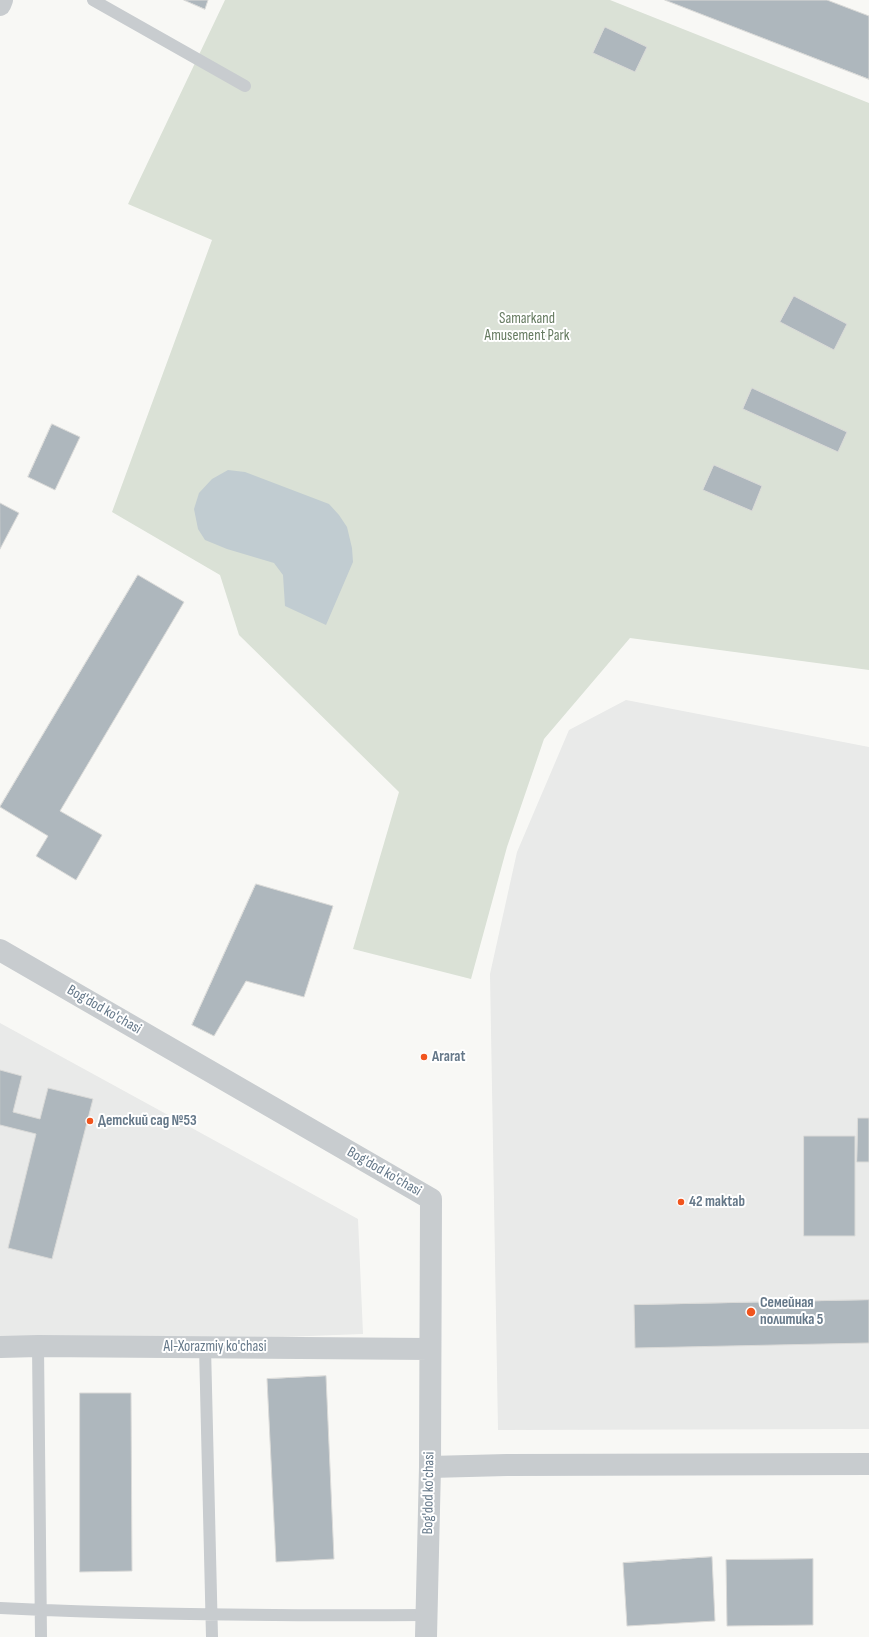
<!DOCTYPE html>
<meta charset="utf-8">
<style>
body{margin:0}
canvas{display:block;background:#f8f8f5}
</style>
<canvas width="869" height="1637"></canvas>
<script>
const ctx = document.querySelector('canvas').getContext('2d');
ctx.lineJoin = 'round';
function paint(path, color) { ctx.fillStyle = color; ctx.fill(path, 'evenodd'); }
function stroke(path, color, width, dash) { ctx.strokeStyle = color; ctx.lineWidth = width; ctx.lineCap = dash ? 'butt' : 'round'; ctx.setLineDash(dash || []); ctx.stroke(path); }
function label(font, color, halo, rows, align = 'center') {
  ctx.font = font + ' "Sofia Sans Condensed",sans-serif'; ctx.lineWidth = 4; ctx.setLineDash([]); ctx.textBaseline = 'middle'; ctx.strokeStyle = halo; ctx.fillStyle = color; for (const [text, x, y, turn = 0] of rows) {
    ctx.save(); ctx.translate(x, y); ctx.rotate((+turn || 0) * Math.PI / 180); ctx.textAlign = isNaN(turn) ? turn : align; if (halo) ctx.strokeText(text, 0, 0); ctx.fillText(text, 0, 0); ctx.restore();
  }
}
paint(new Path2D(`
 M 626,700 L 869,747 L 869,1429 L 498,1430 L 490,974 L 517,852 L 569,730 Z
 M 0,1023 L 358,1219 L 363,1334 L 38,1346 L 0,1345 Z`), '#e9eae9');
paint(new Path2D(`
 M 225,0 L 610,0 L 869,103 L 869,670 L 630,638 L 544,739 L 507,847 L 471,979 L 353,949 L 399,792 L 239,635 L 220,575 L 112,512 L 212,240 L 128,204 Z`), '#dae1d6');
paint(new Path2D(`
 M 228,470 L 245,472 L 329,504 L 339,515 L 347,527 L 352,548 L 353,562 L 326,625 L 285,606 L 283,575 L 274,563 L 227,549 L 205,540 L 198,529 L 194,509 L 199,493 L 212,479 Z`), '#c1ccd1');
const building = new Path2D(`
 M 184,0 L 208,0 L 205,9 Z
 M 665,0 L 827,0 L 869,16 L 869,79 Z
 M 605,27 L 647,47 L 635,72 L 593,53 Z
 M 794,296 L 847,324 L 834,350 L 780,322 Z
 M 752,388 L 847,432 L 838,452 L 743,409 Z
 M 52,424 L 80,437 L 55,490 L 28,477 Z
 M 714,465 L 762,486 L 752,511 L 703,490 Z
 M 0,503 L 19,513 L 0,549 Z
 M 138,575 L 184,602 L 60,811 L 102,835 L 76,880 L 36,856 L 48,836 L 0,807 Z
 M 256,884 L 333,906 L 304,997 L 246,981 L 214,1036 L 192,1025 Z
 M 0,1070 L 22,1076 L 13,1112 L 40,1119 L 48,1088 L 93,1099 L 52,1259 L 8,1248 L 36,1134 L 0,1125 Z
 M 858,1118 L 869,1118 L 869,1162 L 857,1162 Z
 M 804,1136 L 855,1136 L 855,1236 L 804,1236 Z
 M 869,1300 L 869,1343 L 635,1348 L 634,1305 Z
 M 326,1376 L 334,1559 L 276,1562 L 267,1379 Z
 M 80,1393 L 131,1393 L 132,1571 L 80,1572 Z
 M 712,1557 L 715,1621 L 627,1626 L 623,1563 Z
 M 813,1559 L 813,1625 L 727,1626 L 726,1560 Z`);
paint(building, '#aeb7bd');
stroke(building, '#dadad8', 1);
stroke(new Path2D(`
 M 93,0 L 245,86
 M 38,1346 L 41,1637
 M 205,1347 L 212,1637
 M 0,1608 C 142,1615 285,1616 428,1615`), '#c8cccf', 12);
stroke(new Path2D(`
 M 0,5 L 2,0
 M 0,950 L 431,1199 L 430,1467 L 426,1637
 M 0,1347 L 38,1346 L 430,1349
 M 430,1467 L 507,1465 L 869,1464`), '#c8cccf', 22);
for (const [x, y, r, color] of [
 [424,1057,4,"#f1541d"],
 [90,1121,4,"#f1541d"],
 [681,1202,4,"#f1541d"],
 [751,1312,5,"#f1541d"]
]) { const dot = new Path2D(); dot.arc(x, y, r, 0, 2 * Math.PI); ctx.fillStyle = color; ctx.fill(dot); stroke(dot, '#fff', 1.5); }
label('15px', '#657a60', '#fff', [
 ["Samarkand",527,319],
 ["Amusement Park",527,336]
]);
label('15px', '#657889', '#fff', [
 ["Bog'dod ko'chasi",104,1010,30],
 ["Bog'dod ko'chasi",384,1172,30],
 ["Al-Xorazmiy ko'chasi",215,1347],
 ["Bog'dod ko'chasi",429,1493,-89]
]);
label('bold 15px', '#657889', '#fff', [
 ["Ararat",432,1057],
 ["Детский сад №53",98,1121],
 ["42 maktab",689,1202],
 ["Семейная",760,1303],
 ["политика 5",760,1320]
], 'left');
</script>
